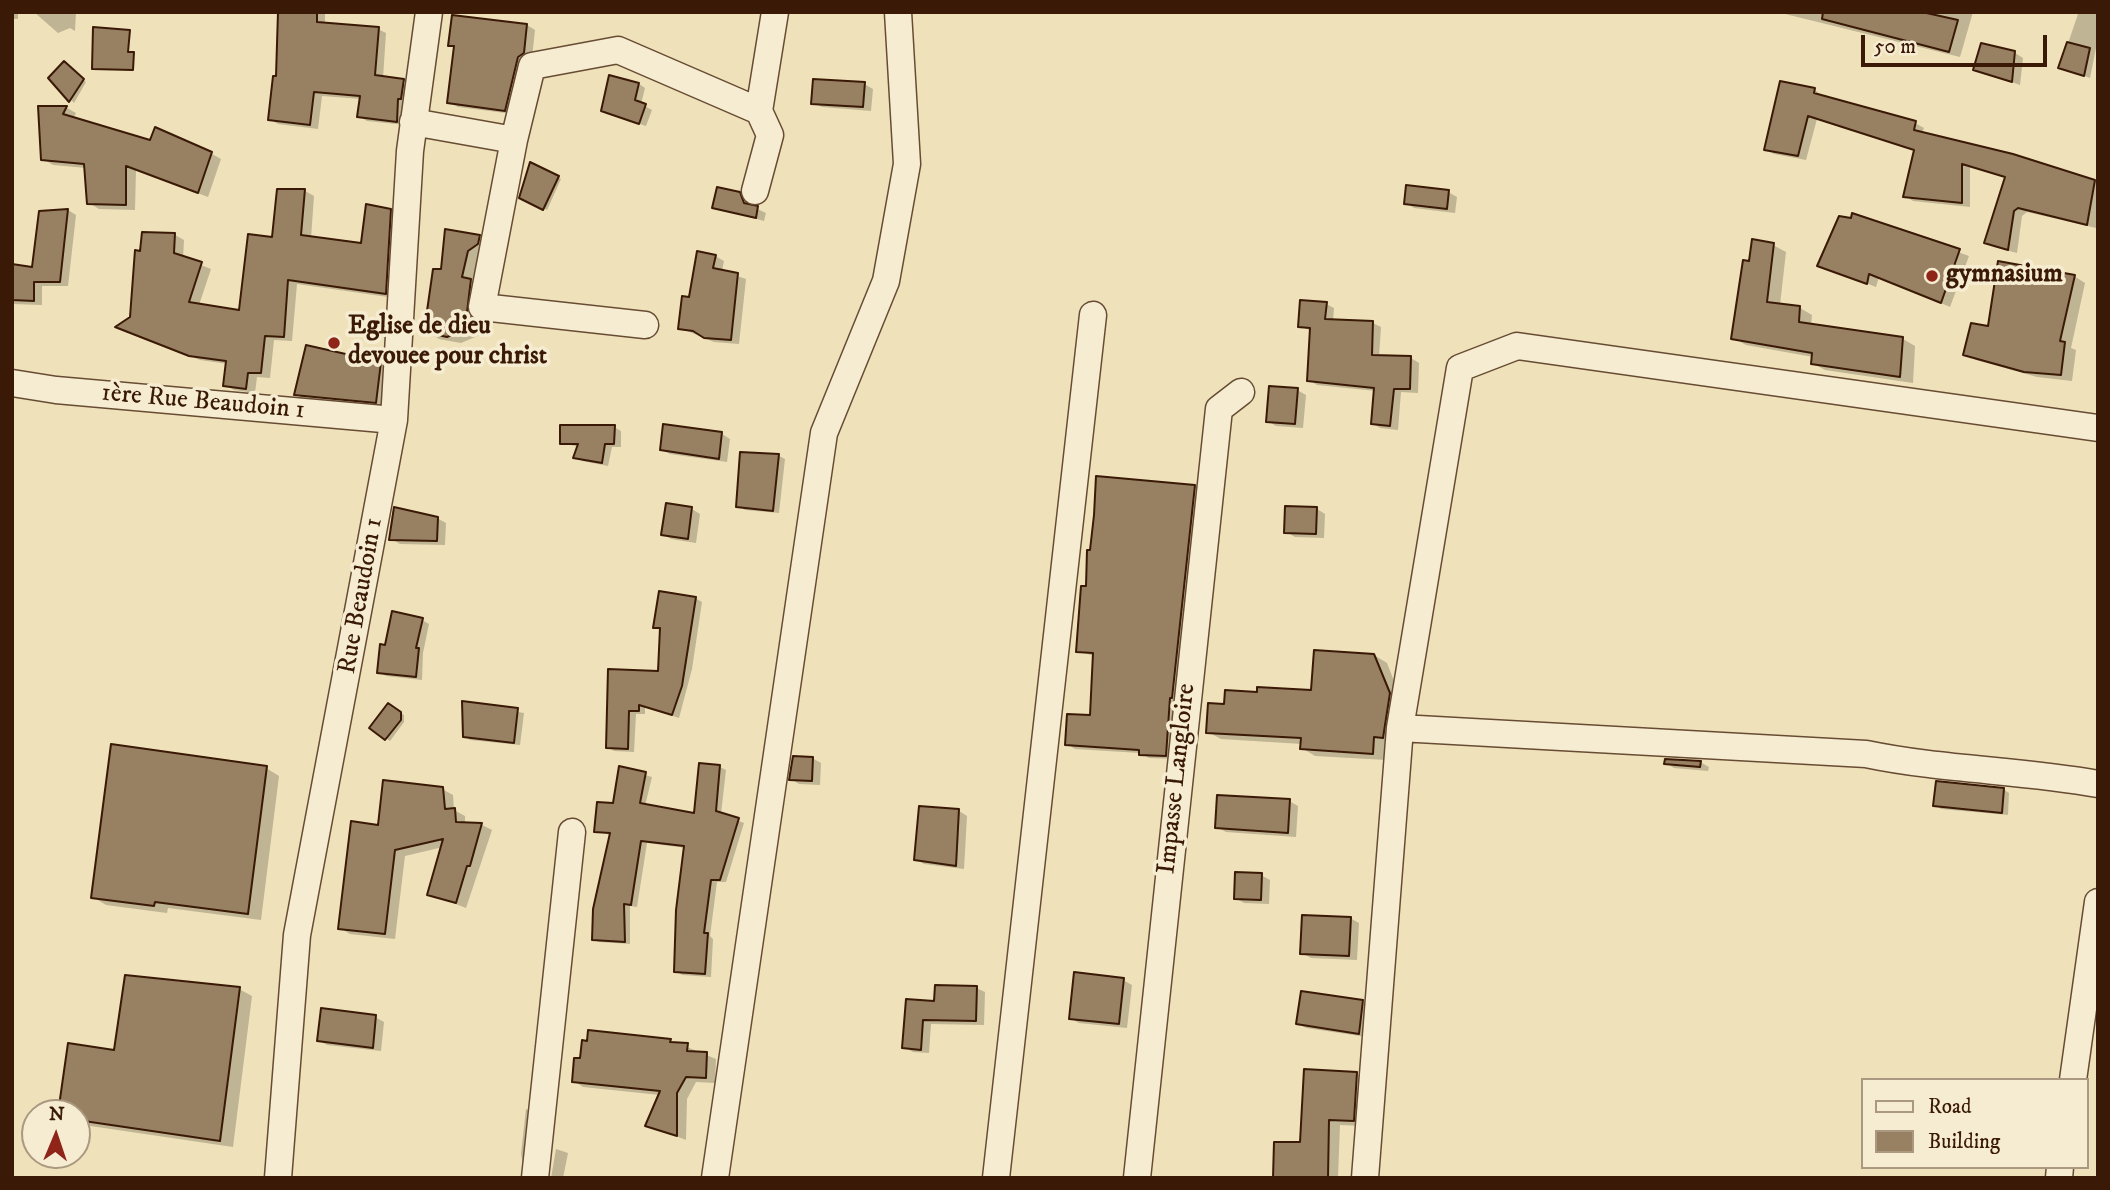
<!DOCTYPE html>
<meta charset="utf-8">
<style>
body{margin:0}
#map{position:relative;width:2110px;height:1190px;overflow:hidden;background:#efe1b9;font-family:"IM FELL DW Pica",serif}
canvas{display:block}
.frame{position:absolute;inset:0;border:14px solid #3a1a06;pointer-events:none}
.legend{position:absolute;left:1861px;top:1078px;width:228px;height:91px;box-sizing:border-box;background:#f5ecd2;border:2px solid #aa9880;margin:0;padding:9px 12px;list-style:none;font-size:21px;color:#3a1a06}
.legend li{display:flex;align-items:center;gap:14px;height:35px}
.legend b{width:35px;border:2px solid #aa9880}
.north{position:absolute;left:21px;top:1099px;width:70px;height:70px;box-sizing:border-box;background:#f5ecd2;border:2px solid #aa9880;border-radius:50%;rotate:2deg;font-size:19px;font-weight:700;line-height:28px;text-align:center;color:#3a1a06}
.north::after{content:'';display:block;margin:auto;width:24px;height:32px;background:#8f2418;clip-path:polygon(50% 0,100% 100%,50% 72%,0 100%)}
.scale{position:absolute;left:1861px;top:35px;width:186px;height:32px;box-sizing:border-box;border:4px solid #3a1a06;border-top:0;padding-left:9px;font-size:21px;line-height:24px;white-space:nowrap;color:#3a1a06;-webkit-text-stroke:5px #f5ecd2;paint-order:stroke}
</style>
<div id="map">
<canvas width="2110" height="1190"></canvas>
<div class="frame"></div>
<ul class="legend">
<li><b style="height:9px;background:#f5ecd2"></b>Road</li>
<li><b style="height:19px;background:#988163"></b>Building</li>
</ul>
<div class="north">N</div>
<div class="scale">50 m</div>
</div>
<script>
const ctx = document.querySelector('canvas').getContext('2d');
ctx.lineJoin = 'round';
function paint(path, color) { ctx.fillStyle = color; ctx.fill(path, 'evenodd'); }
function stroke(path, color, width, dash) { ctx.strokeStyle = color; ctx.lineWidth = width; ctx.lineCap = dash ? 'butt' : 'round'; ctx.setLineDash(dash || []); ctx.stroke(path); }
function label(font, color, halo, rows, align = 'center') {
  ctx.font = font + ' "IM FELL DW Pica",serif'; ctx.lineWidth = 7; ctx.setLineDash([]); ctx.textBaseline = 'middle'; ctx.strokeStyle = halo; ctx.fillStyle = color; for (const [text, x, y, turn = 0] of rows) {
    ctx.save(); ctx.translate(x, y); ctx.rotate((+turn || 0) * Math.PI / 180); ctx.textAlign = isNaN(turn) ? turn : align; if (halo) ctx.strokeText(text, 0, 0); ctx.fillText(text, 0, 0); ctx.restore();
  }
}
paint(new Path2D(`
 M 12,12 L 18,12 L 18,19 L 12,19 Z
 M 34,12 L 76,12 L 75,31 L 70,28 L 58,33 Z
 M 280,12 L 325,12 L 325,24 L 378,29 L 386,33 L 383,78 L 411,86 L 405,125 L 367,121 L 359,116 L 361,99 L 322,96 L 318,129 L 278,124 L 269,119 L 277,78 Z
 M 1777,12 L 1973,12 L 1960,57 Z
 M 2055,12 L 2098,12 L 2098,38 L 2090,78 L 2060,67 L 2078,14 Z
 M 527,25 L 535,30 L 532,58 L 513,114 L 458,107 L 449,102 L 455,48 L 450,45 Z
 M 2015,53 L 2023,58 L 2020,85 L 1975,69 Z
 M 68,66 L 86,82 L 74,103 L 51,78 Z
 M 639,84 L 645,88 L 641,104 L 652,110 L 646,126 L 610,114 Z
 M 864,84 L 873,89 L 871,111 L 822,107 L 813,103 Z
 M 1781,84 L 1815,90 L 1823,97 L 1915,123 L 1924,128 L 1922,133 L 2095,181 L 2098,183 L 2096,228 L 2027,212 L 2022,216 L 2017,253 L 1994,247 L 1986,243 L 2007,178 L 1970,167 L 1970,207 L 1913,201 L 1905,196 L 1916,151 L 1817,119 L 1806,160 L 1774,154 L 1766,149 Z
 M 40,108 L 67,108 L 76,113 L 73,119 L 151,142 L 156,129 L 212,154 L 221,159 L 208,197 L 136,170 L 135,210 L 99,209 L 89,203 L 86,168 L 53,165 L 43,159 Z
 M 531,164 L 561,179 L 547,210 L 521,197 Z
 M 305,191 L 314,196 L 311,238 L 363,245 L 390,211 L 399,216 L 395,298 L 297,284 L 292,341 L 274,340 L 270,378 L 257,377 L 255,393 L 234,390 L 225,385 L 228,364 L 200,360 L 118,327 L 132,318 L 144,233 L 175,235 L 184,240 L 183,258 L 211,269 L 199,305 L 240,312 L 274,239 Z
 M 1448,192 L 1457,197 L 1455,213 L 1414,208 L 1406,203 Z
 M 739,194 L 748,199 L 751,206 L 766,213 L 764,221 L 714,207 Z
 M 68,210 L 76,215 L 68,286 L 42,286 L 42,305 L 12,304 L 12,266 L 33,269 L 40,212 Z
 M 1853,215 L 1969,256 L 1950,307 L 1879,277 L 1876,287 L 1820,265 Z
 M 479,236 L 492,244 L 480,321 L 487,332 L 461,343 L 439,339 L 426,331 L 442,271 Z
 M 1773,245 L 1786,252 L 1780,305 L 1800,308 L 1812,315 L 1811,325 L 1903,339 L 1915,346 L 1913,383 L 1825,370 L 1812,363 L 1813,357 L 1746,345 L 1733,338 L 1751,263 Z
 M 715,256 L 724,261 L 722,271 L 746,279 L 739,344 L 714,342 L 680,328 L 690,299 Z
 M 2074,276 L 2085,283 L 2071,348 L 2076,350 L 2072,381 L 2037,377 L 1976,360 L 1965,354 L 1990,328 Z
 M 1326,304 L 1334,308 L 1333,321 L 1373,323 L 1381,327 L 1379,357 L 1411,358 L 1419,363 L 1418,393 L 1401,392 L 1398,430 L 1380,428 L 1372,423 L 1376,391 L 1317,385 L 1309,380 L 1312,331 L 1299,326 Z
 M 380,363 L 394,371 L 389,409 L 309,402 L 296,394 Z
 M 1297,390 L 1306,395 L 1303,428 L 1276,426 L 1268,421 Z
 M 614,427 L 621,431 L 621,447 L 612,447 L 608,466 L 582,461 L 576,457 L 579,447 L 562,443 Z
 M 722,434 L 730,439 L 727,462 L 670,454 L 662,450 Z
 M 779,456 L 785,459 L 779,513 L 745,510 L 738,506 Z
 M 1195,486 L 1203,491 L 1174,759 L 1149,758 L 1140,753 L 1075,749 L 1067,744 L 1092,717 L 1094,656 L 1078,651 L 1087,588 Z
 M 692,509 L 700,514 L 696,543 L 671,539 L 663,534 Z
 M 1317,509 L 1325,514 L 1324,538 L 1295,537 L 1286,532 Z
 M 437,518 L 446,523 L 445,545 L 400,544 L 391,539 Z
 M 695,598 L 702,602 L 692,669 L 679,718 L 645,707 L 645,714 L 636,714 L 634,752 L 614,751 L 608,747 L 610,671 L 660,672 L 661,630 L 655,627 Z
 M 422,620 L 429,624 L 423,653 L 422,680 L 386,676 L 379,672 L 386,647 Z
 M 1374,655 L 1387,663 L 1402,702 L 1386,760 L 1315,756 L 1302,748 L 1302,744 L 1221,739 L 1208,732 L 1226,706 L 1258,694 L 1313,691 Z
 M 464,703 L 524,713 L 520,745 L 470,740 L 464,736 Z
 M 392,707 L 404,715 L 404,722 L 390,741 L 372,728 Z
 M 812,758 L 821,763 L 820,785 L 799,784 L 791,779 Z
 M 1700,762 L 1709,767 L 1708,771 L 1674,768 L 1666,763 Z
 M 720,767 L 726,770 L 721,814 L 744,823 L 726,882 L 717,882 L 710,936 L 713,939 L 711,977 L 682,975 L 676,971 L 686,848 L 647,843 L 637,907 L 630,906 L 630,944 L 599,942 L 593,939 L 611,835 L 596,831 L 614,805 L 620,768 L 652,777 L 645,806 L 695,815 Z
 M 266,768 L 279,776 L 261,920 L 168,908 L 167,913 L 106,905 L 93,897 Z
 M 442,789 L 453,795 L 454,810 L 465,816 L 465,824 L 482,825 L 492,830 L 466,908 L 429,894 L 443,847 L 405,856 L 395,939 L 350,934 L 340,928 L 380,826 Z
 M 2003,789 L 2009,793 L 2008,815 L 1941,809 L 1935,805 Z
 M 1289,801 L 1298,806 L 1296,837 L 1226,832 L 1217,827 Z
 M 959,811 L 967,816 L 964,869 L 924,864 L 916,859 Z
 M 1261,875 L 1270,880 L 1269,904 L 1244,903 L 1235,898 Z
 M 1350,918 L 1359,923 L 1357,960 L 1311,958 L 1302,953 Z
 M 1123,980 L 1132,985 L 1127,1028 L 1079,1023 L 1070,1018 Z
 M 976,988 L 985,992 L 984,1025 L 931,1024 L 929,1053 L 913,1052 L 904,1047 L 907,1001 L 936,1002 Z
 M 239,989 L 252,996 L 233,1147 L 77,1124 L 77,1113 L 60,1113 Z
 M 1362,1002 L 1371,1007 L 1367,1037 L 1306,1028 L 1297,1023 Z
 M 375,1017 L 384,1022 L 381,1051 L 327,1045 L 318,1040 Z
 M 670,1040 L 716,1059 L 715,1083 L 696,1082 L 687,1099 L 686,1140 L 647,1125 L 660,1095 L 583,1087 L 574,1081 Z
 M 1306,1071 L 1357,1074 L 1368,1080 L 1364,1126 L 1340,1125 L 1338,1178 L 1275,1178 L 1302,1144 Z
 M 526,1109 L 530,1111 L 524,1169 L 521,1154 Z
 M 556,1149 L 568,1153 L 563,1178 L 551,1178 Z`), '#0003');
const building = new Path2D(`
 M 278,12 L 317,12 L 317,22 L 379,27 L 375,75 L 404,79 L 401,99 L 398,99 L 397,122 L 357,117 L 360,96 L 314,92 L 310,125 L 268,120 L 273,76 L 276,76 Z
 M 1823,12 L 1922,12 L 1958,20 L 1949,52 L 1822,19 Z
 M 452,15 L 527,24 L 524,53 L 518,57 L 505,111 L 447,103 L 454,46 L 448,46 Z
 M 93,27 L 130,30 L 128,52 L 134,52 L 133,70 L 92,69 Z
 M 2067,42 L 2090,48 L 2084,76 L 2058,68 Z
 M 1981,43 L 2015,51 L 2012,82 L 1973,70 Z
 M 64,61 L 84,79 L 69,102 L 48,78 Z
 M 609,75 L 639,83 L 635,100 L 646,104 L 639,124 L 601,111 Z
 M 813,79 L 865,82 L 863,107 L 811,104 Z
 M 1780,81 L 1815,88 L 1814,93 L 1916,121 L 1914,130 L 2013,154 L 2095,180 L 2087,225 L 2018,208 L 2014,211 L 2008,250 L 1984,243 L 2005,177 L 1962,164 L 1962,203 L 1903,197 L 1914,150 L 1808,116 L 1798,156 L 1764,150 Z
 M 38,106 L 67,106 L 63,114 L 150,140 L 155,127 L 212,152 L 198,193 L 126,166 L 126,205 L 87,204 L 84,164 L 41,160 Z
 M 530,162 L 559,176 L 543,210 L 519,198 Z
 M 1406,185 L 1449,190 L 1447,209 L 1404,204 Z
 M 717,187 L 740,192 L 744,203 L 758,206 L 756,218 L 712,208 Z
 M 277,189 L 305,189 L 301,235 L 361,243 L 366,204 L 391,209 L 386,294 L 288,280 L 284,337 L 265,336 L 261,373 L 248,373 L 246,389 L 223,386 L 226,361 L 189,356 L 115,327 L 130,317 L 135,250 L 140,251 L 142,232 L 175,233 L 174,253 L 202,262 L 189,302 L 239,310 L 248,234 L 272,237 Z
 M 68,209 L 60,282 L 34,282 L 34,301 L 12,300 L 12,264 L 32,267 L 39,211 Z
 M 1852,213 L 1960,249 L 1941,303 L 1869,274 L 1867,284 L 1817,266 L 1839,216 L 1851,218 Z
 M 445,229 L 480,235 L 478,244 L 468,251 L 462,277 L 471,279 L 467,312 L 475,325 L 447,337 L 424,332 L 433,269 L 441,269 Z
 M 1752,239 L 1774,243 L 1767,302 L 1800,306 L 1799,322 L 1903,337 L 1900,377 L 1811,364 L 1812,353 L 1731,339 L 1743,260 L 1749,261 Z
 M 697,251 L 716,255 L 713,268 L 738,273 L 731,340 L 704,338 L 693,331 L 678,329 L 682,296 L 689,297 Z
 M 1998,261 L 2075,275 L 2060,341 L 2065,342 L 2061,375 L 2024,372 L 1963,355 L 1971,323 L 1988,326 Z
 M 1300,300 L 1327,302 L 1325,319 L 1373,321 L 1372,355 L 1411,356 L 1410,389 L 1394,389 L 1390,426 L 1371,424 L 1374,388 L 1307,381 L 1310,328 L 1298,327 Z
 M 306,345 L 381,362 L 376,403 L 294,395 Z
 M 1269,386 L 1298,388 L 1295,424 L 1266,422 Z
 M 663,424 L 722,432 L 719,459 L 660,450 Z
 M 560,425 L 615,425 L 614,444 L 605,444 L 602,463 L 573,458 L 578,444 L 560,444 Z
 M 740,452 L 779,454 L 773,511 L 736,507 Z
 M 1096,476 L 1195,485 L 1172,698 L 1170,698 L 1166,756 L 1139,755 L 1139,750 L 1065,745 L 1067,714 L 1090,715 L 1093,653 L 1076,652 L 1081,586 L 1086,586 L 1087,550 L 1090,550 L 1094,515 Z
 M 666,503 L 692,507 L 688,539 L 661,535 Z
 M 1285,506 L 1317,507 L 1316,534 L 1284,533 Z
 M 394,507 L 438,517 L 437,541 L 389,540 Z
 M 659,591 L 696,597 L 682,686 L 672,715 L 639,705 L 639,711 L 629,711 L 628,749 L 606,748 L 608,669 L 658,671 L 660,628 L 653,628 Z
 M 392,611 L 423,618 L 416,648 L 419,648 L 416,677 L 377,673 L 380,644 L 385,645 Z
 M 1314,650 L 1374,654 L 1390,693 L 1383,738 L 1374,737 L 1373,754 L 1300,749 L 1301,738 L 1206,733 L 1208,703 L 1224,704 L 1225,690 L 1257,692 L 1257,687 L 1311,690 Z
 M 462,701 L 518,708 L 514,743 L 463,737 Z
 M 388,703 L 401,712 L 401,720 L 385,740 L 369,728 Z
 M 111,744 L 267,766 L 248,914 L 155,902 L 154,906 L 91,898 Z
 M 793,756 L 813,757 L 812,781 L 789,780 Z
 M 1665,759 L 1701,761 L 1700,767 L 1664,764 Z
 M 699,763 L 720,765 L 716,811 L 739,818 L 720,880 L 711,880 L 704,933 L 708,933 L 705,974 L 674,972 L 676,910 L 684,846 L 641,841 L 631,905 L 624,904 L 625,942 L 592,940 L 593,909 L 610,833 L 594,832 L 597,802 L 613,803 L 619,766 L 646,772 L 640,803 L 694,813 Z
 M 383,780 L 443,787 L 445,809 L 455,808 L 456,822 L 482,823 L 470,866 L 467,866 L 456,903 L 427,895 L 443,839 L 395,850 L 385,934 L 338,929 L 351,821 L 378,825 Z
 M 1936,781 L 2004,788 L 2002,813 L 1933,806 Z
 M 1217,795 L 1290,799 L 1288,833 L 1215,828 Z
 M 919,806 L 959,809 L 956,866 L 914,860 Z
 M 1235,872 L 1262,873 L 1261,900 L 1234,899 Z
 M 1302,915 L 1351,917 L 1349,956 L 1300,954 Z
 M 1074,972 L 1124,978 L 1119,1024 L 1069,1019 Z
 M 125,975 L 240,987 L 220,1141 L 77,1120 L 77,1113 L 58,1113 L 68,1043 L 114,1050 Z
 M 935,985 L 977,986 L 976,1021 L 923,1020 L 921,1050 L 902,1048 L 906,999 L 934,1001 Z
 M 1301,991 L 1363,1000 L 1359,1034 L 1296,1024 Z
 M 321,1008 L 376,1015 L 373,1048 L 317,1041 Z
 M 588,1030 L 671,1039 L 670,1042 L 688,1043 L 687,1051 L 707,1052 L 706,1078 L 686,1077 L 677,1093 L 677,1136 L 645,1126 L 660,1091 L 572,1082 L 574,1058 L 580,1058 L 582,1040 L 587,1041 Z
 M 1304,1069 L 1357,1072 L 1354,1121 L 1329,1120 L 1328,1178 L 1273,1178 L 1274,1142 L 1300,1142 Z`);
paint(building, '#988163');
stroke(building, '#3a1a06', 2);
const minor = new Path2D(`
 M 759,111 L 775,12
 M 413,122 L 514,140 L 532,66 L 618,50 L 759,111 L 770,135 L 755,191
 M 514,140 L 482,307 L 645,325
 M 12,383 L 56,390 L 394,420
 M 1400,728 L 1866,754 C 1943,770 2021,770 2098,784
 M 2073,1080 L 2098,902
 M 278,1178 L 297,935 L 394,420 L 410,151 L 429,12
 M 535,1178 L 572,832
 M 715,1178 L 824,433 L 886,281 L 907,164 L 898,12
 M 996,1178 L 1093,315
 M 1137,1178 L 1219,409 L 1241,392
 M 1365,1178 L 1400,728 L 1460,368 L 1517,346 L 2098,428
 M 2059,1178 L 2060,1167`);
stroke(minor, '#674c33', 29);
stroke(minor, '#f5ecd2', 26);
for (const [x, y, r, color] of [
 [1932,276,7,"#8f2418"],
 [334,343,7,"#8f2418"]
]) { const dot = new Path2D(); dot.arc(x, y, r, 0, 2 * Math.PI); ctx.fillStyle = color; ctx.fill(dot); stroke(dot, '#f5ecd2', 2.5); }
label('bold 26px', '#3a1a06', '#f5ecd2', [
 ["gymnasium",1946,276],
 ["Eglise de dieu",348,328],
 ["devouee pour christ",348,358]
], 'left');
label('26px', '#3a1a06', '#f5ecd2', [
 ["1ère Rue Beaudoin 1",203,403,5],
 ["Rue Beaudoin 1",362,596,-80],
 ["Impasse Langloire",1178,779,-84]
]);
</script>
